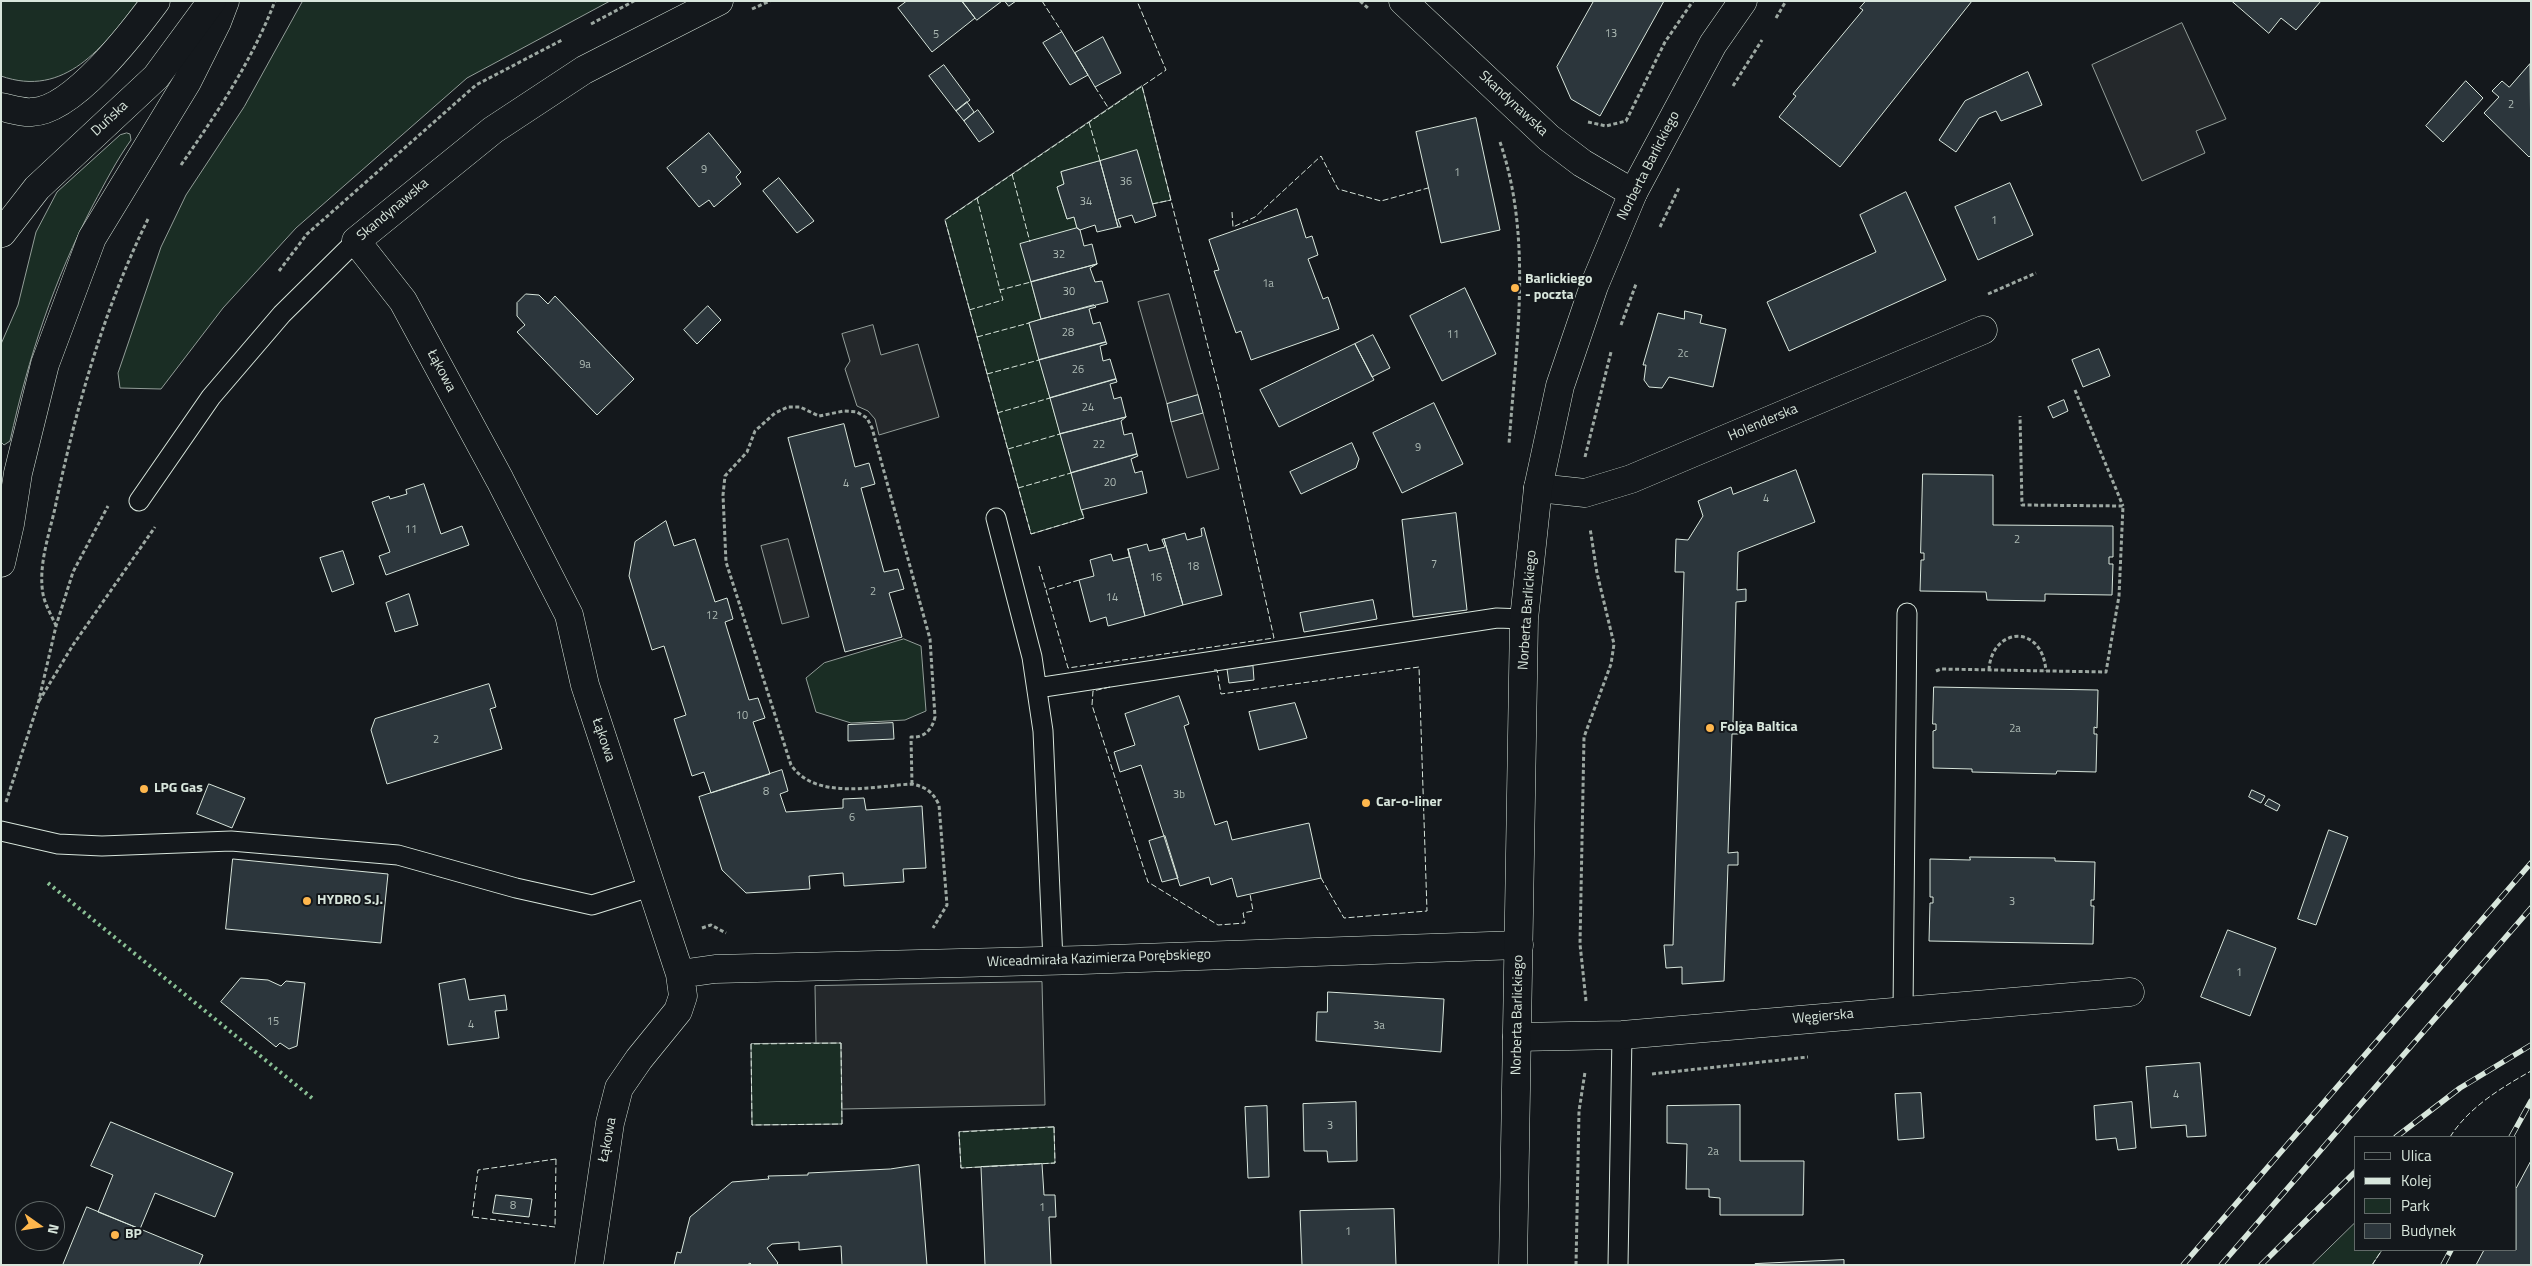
<!DOCTYPE html>
<meta charset="utf-8">
<style>
body{margin:0}
#map{position:relative;width:2532px;height:1266px;overflow:hidden;background:#14181c;font-family:"Titillium Web",sans-serif}
canvas{display:block}
.frame{position:absolute;inset:0;border:2px solid #d8e6dc;pointer-events:none}
.legend{position:absolute;left:2354px;top:1136px;width:162px;height:115px;box-sizing:border-box;background:#14181c;border:1px solid #626a69;margin:0;padding:6px 9px;list-style:none;font-size:15px;color:#d8e6dc}
.legend li{display:flex;align-items:center;gap:10px;height:25px}
.legend b{width:25px;border:1px solid #626a69}
.north{position:absolute;left:15px;top:1201px;width:50px;height:50px;box-sizing:border-box;background:#14181c;border:1px solid #626a69;border-radius:50%;rotate:103deg;font-size:14px;font-weight:700;line-height:20px;text-align:center;color:#d8e6dc}
.north::after{content:'';display:block;margin:auto;width:18px;height:22px;background:#ffb74d;clip-path:polygon(50% 0,100% 100%,50% 72%,0 100%)}
</style>
<div id="map">
<canvas width="2532" height="1266"></canvas>
<div class="frame"></div>
<ul class="legend">
<li><b style="height:6px;background:#14181c"></b>Ulica</li>
<li><b style="height:6px;background:#d8e6dc"></b>Kolej</li>
<li><b style="height:14px;background:#1a2d24"></b>Park</li>
<li><b style="height:14px;background:#2c363c"></b>Budynek</li>
</ul>
<div class="north">N</div>
</div>
<script>
const ctx = document.querySelector('canvas').getContext('2d');
ctx.lineJoin = 'round';
function paint(path, color) { ctx.fillStyle = color; ctx.fill(path, 'evenodd'); }
function stroke(path, color, width, dash) { ctx.strokeStyle = color; ctx.lineWidth = width; ctx.lineCap = dash ? 'butt' : 'round'; ctx.setLineDash(dash || []); ctx.stroke(path); }
function label(font, color, halo, rows, align = 'center') {
  ctx.font = font + ' "Titillium Web",sans-serif'; ctx.lineWidth = 4; ctx.setLineDash([]); ctx.textBaseline = 'middle'; ctx.strokeStyle = halo; ctx.fillStyle = color; for (const [text, x, y, turn = 0] of rows) {
    ctx.save(); ctx.translate(x, y); ctx.rotate((+turn || 0) * Math.PI / 180); ctx.textAlign = isNaN(turn) ? turn : align; if (halo) ctx.strokeText(text, 0, 0); ctx.fillText(text, 0, 0); ctx.restore();
  }
}
const green = new Path2D(`
 M 1,1 L 138,1 C 104,46 65,99 1,76 Z
 M 303,1 L 610,1 L 467,78 L 296,228 L 223,308 L 161,389 L 120,388 L 118,373 L 161,247 L 186,195 L 244,107 Z
 M 1142,86 L 1171,200 L 1152,204 L 1137,151 L 1061,172 L 1064,184 L 1057,187 L 1067,219 L 1074,217 L 1077,228 L 1031,282 L 1041,319 L 1029,323 L 1084,518 L 1031,534 L 945,220 Z
 M 127,133 L 130,134 L 131,140 C 116,161 105,183 93,205 C 54,280 28,358 10,441 L 4,445 L 1,442 L 1,344 L 18,305 L 36,232 L 57,192 L 120,135 Z
 M 904,639 L 921,646 L 926,711 L 905,720 L 851,723 L 816,712 L 806,678 L 824,663 Z
 M 841,1043 L 842,1124 L 752,1125 L 751,1044 Z
 M 1054,1127 L 1055,1163 L 961,1168 L 959,1132 Z
 M 2356,1222 L 2356,1250 L 2382,1250 L 2372,1265 L 2312,1265 Z`);
paint(green, '#1a2d24');
stroke(green, '#939e99', 1);
const parking = new Path2D(`
 M 2182,23 L 2226,119 L 2196,131 L 2205,153 L 2142,181 L 2092,65 Z
 M 1169,294 L 1198,395 L 1167,404 L 1138,302 Z
 M 873,325 L 881,355 L 918,344 L 939,417 L 879,435 L 875,419 L 868,411 L 857,406 L 845,369 L 850,361 L 842,334 Z
 M 1203,413 L 1219,469 L 1187,478 L 1171,422 Z
 M 788,539 L 809,617 L 782,624 L 761,546 Z
 M 1042,982 L 1045,1105 L 842,1109 L 841,1043 L 816,1043 L 815,986 Z`);
paint(parking, '#24282b');
stroke(parking, '#939e99', 1);
const building = new Path2D(`
 M 907,1 L 962,1 L 975,18 L 932,52 L 898,8 Z
 M 962,1 L 1002,1 L 977,20 Z
 M 1005,1 L 1016,1 L 1009,6 Z
 M 1594,1 L 1664,1 L 1600,116 L 1571,99 L 1557,67 Z
 M 1866,1 L 1972,1 L 1840,167 L 1779,117 L 1796,96 L 1793,94 L 1863,10 L 1860,8 Z
 M 2232,1 L 2321,1 L 2296,30 L 2281,18 L 2269,33 Z
 M 1062,32 L 1088,75 L 1070,85 L 1043,43 Z
 M 1103,37 L 1121,73 L 1095,87 L 1075,53 Z
 M 2530,64 L 2531,155 L 2529,157 L 2484,113 L 2499,97 L 2492,91 L 2502,81 L 2509,87 Z
 M 944,65 L 970,100 L 956,111 L 929,76 Z
 M 2028,72 L 2042,105 L 2001,121 L 1996,111 L 1979,118 L 1956,152 L 1939,140 L 1965,101 Z
 M 2466,81 L 2483,98 L 2443,142 L 2426,126 Z
 M 967,102 L 974,112 L 964,121 L 956,111 Z
 M 978,110 L 994,132 L 979,142 L 964,121 Z
 M 1476,118 L 1500,230 L 1441,243 L 1416,132 Z
 M 709,133 L 741,172 L 736,177 L 741,184 L 714,207 L 709,200 L 699,207 L 667,168 Z
 M 1137,150 L 1156,216 L 1135,223 L 1132,215 L 1118,219 L 1121,227 L 1118,227 L 1100,161 Z
 M 1100,161 L 1118,227 L 1097,232 L 1095,225 L 1080,230 L 1077,228 L 1074,217 L 1067,219 L 1057,187 L 1064,184 L 1061,172 Z
 M 779,178 L 814,221 L 797,233 L 763,191 Z
 M 2010,183 L 2033,235 L 1978,260 L 1955,207 Z
 M 1906,192 L 1946,280 L 1789,351 L 1767,302 L 1876,252 L 1860,215 Z
 M 1297,209 L 1306,238 L 1312,236 L 1318,255 L 1308,259 L 1323,299 L 1328,297 L 1339,329 L 1251,360 L 1241,331 L 1236,333 L 1214,271 L 1219,270 L 1209,240 Z
 M 1077,228 L 1080,230 L 1084,246 L 1092,244 L 1097,264 L 1031,282 L 1020,244 Z
 M 1097,264 L 1090,268 L 1095,282 L 1102,281 L 1108,302 L 1041,319 L 1031,282 Z
 M 1465,288 L 1496,354 L 1442,381 L 1410,316 Z
 M 526,294 L 539,295 L 548,304 L 555,296 L 634,379 L 597,415 L 517,332 L 525,325 L 517,316 L 517,303 Z
 M 1094,305 L 1096,307 L 1089,309 L 1093,324 L 1100,322 L 1106,342 L 1039,360 L 1029,323 Z
 M 708,306 L 721,320 L 697,344 L 684,330 Z
 M 1685,311 L 1702,315 L 1700,323 L 1726,329 L 1713,387 L 1669,377 L 1662,388 L 1649,387 L 1644,380 L 1646,365 L 1643,365 L 1658,313 L 1684,319 Z
 M 1373,335 L 1390,368 L 1372,377 L 1355,344 Z
 M 1106,342 L 1107,344 L 1100,346 L 1103,361 L 1110,359 L 1116,379 L 1050,398 L 1039,360 Z
 M 1355,344 L 1374,380 L 1279,427 L 1260,390 Z
 M 2099,349 L 2110,376 L 2083,387 L 2072,360 Z
 M 1116,379 L 1117,382 L 1110,384 L 1114,399 L 1121,397 L 1126,417 L 1060,434 L 1050,398 Z
 M 1198,395 L 1203,413 L 1171,422 L 1167,404 Z
 M 2064,400 L 2068,411 L 2053,418 L 2048,407 Z
 M 1434,403 L 1463,464 L 1402,493 L 1373,433 Z
 M 1126,417 L 1121,421 L 1124,435 L 1132,433 L 1137,454 L 1071,473 L 1060,434 Z
 M 844,424 L 855,467 L 869,463 L 875,484 L 861,488 L 884,572 L 898,569 L 904,589 L 889,593 L 902,637 L 845,652 L 788,438 Z
 M 1352,443 L 1359,459 L 1356,468 L 1301,494 L 1290,472 Z
 M 1137,454 L 1138,456 L 1131,459 L 1135,473 L 1142,471 L 1147,493 L 1081,510 L 1071,473 Z
 M 1796,470 L 1815,522 L 1738,552 L 1737,590 L 1746,589 L 1746,601 L 1736,602 L 1733,722 L 1742,722 L 1741,734 L 1732,734 L 1728,853 L 1738,852 L 1738,865 L 1728,865 L 1724,981 L 1682,984 L 1682,967 L 1666,968 L 1664,945 L 1673,945 L 1684,572 L 1675,572 L 1676,539 L 1688,540 L 1703,516 L 1698,501 L 1731,487 L 1733,494 Z
 M 1923,474 L 1993,475 L 1993,525 L 2113,526 L 2113,557 L 2109,557 L 2109,564 L 2113,564 L 2112,595 L 2045,594 L 2045,601 L 1987,600 L 1986,592 L 1920,591 L 1921,560 L 1924,560 L 1924,553 L 1921,553 Z
 M 424,484 L 441,534 L 462,526 L 469,545 L 386,575 L 379,556 L 390,552 L 372,502 L 389,496 L 390,499 L 407,494 L 406,490 Z
 M 1456,513 L 1467,610 L 1413,617 L 1402,520 Z
 M 666,521 L 674,546 L 695,539 L 715,602 L 727,598 L 733,619 L 725,622 L 749,700 L 758,698 L 765,718 L 753,722 L 770,774 L 711,793 L 704,772 L 692,776 L 674,719 L 686,715 L 664,646 L 652,650 L 629,576 L 635,542 Z
 M 1204,528 L 1222,595 L 1183,605 L 1164,539 L 1185,533 L 1187,540 L 1202,536 L 1201,529 Z
 M 1164,539 L 1183,605 L 1145,616 L 1128,549 L 1147,544 L 1149,551 L 1165,547 L 1162,540 Z
 M 1128,549 L 1145,616 L 1108,626 L 1106,617 L 1090,622 L 1079,580 L 1094,576 L 1090,560 L 1111,554 L 1113,561 L 1129,557 Z
 M 343,551 L 354,584 L 332,592 L 320,558 Z
 M 409,594 L 418,625 L 395,632 L 386,603 Z
 M 1373,600 L 1377,619 L 1304,632 L 1300,613 Z
 M 1253,666 L 1254,680 L 1229,683 L 1227,669 Z
 M 489,684 L 496,707 L 490,709 L 502,749 L 387,784 L 371,730 L 375,719 Z
 M 1934,687 L 2098,690 L 2097,728 L 2094,727 L 2094,734 L 2097,734 L 2096,772 L 2057,771 L 2056,774 L 1972,772 L 1972,769 L 1933,768 L 1933,731 L 1936,730 L 1936,724 L 1933,724 Z
 M 1179,696 L 1189,724 L 1184,726 L 1215,825 L 1227,821 L 1232,840 L 1309,823 L 1321,878 L 1237,897 L 1232,878 L 1211,885 L 1209,877 L 1180,886 L 1141,765 L 1120,772 L 1114,752 L 1135,745 L 1125,714 Z
 M 1295,703 L 1307,738 L 1259,750 L 1249,712 Z
 M 893,723 L 894,739 L 848,741 L 848,725 Z
 M 782,770 L 788,791 L 780,794 L 786,812 L 843,808 L 843,799 L 864,798 L 866,810 L 922,806 L 926,868 L 903,869 L 904,882 L 844,886 L 843,873 L 809,876 L 810,889 L 746,893 L 722,870 L 699,797 Z
 M 209,784 L 245,798 L 232,828 L 197,814 Z
 M 2252,790 L 2265,796 L 2261,803 L 2249,797 Z
 M 2269,799 L 2280,805 L 2277,811 L 2265,805 Z
 M 2329,830 L 2348,837 L 2316,925 L 2298,919 Z
 M 1165,836 L 1178,878 L 1162,882 L 1149,841 Z
 M 1970,857 L 2055,858 L 2055,861 L 2095,862 L 2094,900 L 2091,900 L 2091,906 L 2094,906 L 2093,944 L 1929,941 L 1930,903 L 1933,903 L 1933,897 L 1930,897 L 1930,859 L 1970,860 Z
 M 233,859 L 388,874 L 381,943 L 226,929 Z
 M 2228,930 L 2276,948 L 2250,1016 L 2201,997 Z
 M 241,978 L 268,980 L 281,986 L 286,981 L 305,983 L 297,1046 L 289,1049 L 280,1043 L 276,1047 L 221,1002 Z
 M 465,979 L 469,1000 L 505,995 L 507,1010 L 495,1011 L 499,1038 L 448,1045 L 439,984 Z
 M 1328,992 L 1444,999 L 1441,1052 L 1316,1041 L 1317,1012 L 1327,1012 Z
 M 2200,1063 L 2206,1136 L 2187,1137 L 2186,1125 L 2151,1128 L 2146,1067 Z
 M 1921,1093 L 1924,1138 L 1898,1140 L 1895,1094 Z
 M 1356,1102 L 1357,1161 L 1328,1162 L 1327,1151 L 1304,1151 L 1303,1104 Z
 M 2132,1102 L 2136,1148 L 2118,1150 L 2116,1138 L 2096,1140 L 2094,1106 Z
 M 1740,1105 L 1740,1161 L 1804,1161 L 1803,1215 L 1720,1215 L 1720,1198 L 1709,1197 L 1709,1189 L 1686,1189 L 1687,1144 L 1667,1143 L 1667,1106 Z
 M 1267,1106 L 1269,1177 L 1248,1178 L 1245,1107 Z
 M 111,1122 L 233,1173 L 215,1217 L 155,1193 L 140,1229 L 98,1212 L 113,1175 L 91,1166 Z
 M 2531,1161 L 2531,1265 L 2476,1265 L 2484,1250 L 2516,1250 L 2516,1189 Z
 M 1042,1164 L 1044,1195 L 1055,1195 L 1056,1217 L 1049,1217 L 1051,1265 L 985,1265 L 981,1167 Z
 M 919,1165 L 927,1265 L 842,1265 L 841,1246 L 799,1250 L 799,1242 L 772,1244 L 767,1248 L 778,1263 L 776,1265 L 752,1265 L 750,1263 L 747,1265 L 674,1265 L 677,1252 L 681,1253 L 690,1217 L 732,1182 L 769,1179 L 768,1176 L 808,1175 L 808,1173 L 890,1169 Z
 M 496,1195 L 532,1199 L 529,1217 L 493,1213 Z
 M 87,1207 L 203,1255 L 199,1265 L 63,1265 Z
 M 1394,1209 L 1396,1265 L 1302,1265 L 1300,1211 Z
 M 1844,1260 L 1844,1265 L 1755,1265 L 1755,1264 Z`);
paint(building, '#2c363c');
stroke(building, '#d8e6dc', 1);
const lane = new Path2D(`
 M 139,501 L 211,397 L 282,314 L 356,241
 M 996,518 L 1032,657 L 1043,731 L 1053,961
 M 1037,688 L 1497,618 L 1524,619
 M 1,831 L 58,844 L 102,846 L 231,841 L 398,855 L 516,888 L 592,905 L 653,886
 M 1903,1010 L 1907,613
 M 1618,1265 L 1622,1035`);
const street = new Path2D(`
 M 1403,1 L 1549,138 L 1582,163 L 1633,193
 M 1538,488 L 1585,493 L 1631,479 L 1983,330
 M 680,974 L 715,969 L 1082,960 L 1519,945
 M 1517,1037 L 1622,1035 L 2130,992
 M 589,1265 L 610,1123 L 619,1088 L 639,1059 L 678,1011 L 683,996 L 680,974 L 585,685 L 569,615 L 500,480 L 403,301 L 356,241 L 493,130 L 584,70 L 719,1`);
const secondary = new Path2D(`
 M 1,563 L 10,524 L 18,473 L 45,364 L 92,238 L 187,82 L 217,22 L 225,1
 M 1513,1265 L 1524,619 L 1538,488 L 1560,386 L 1594,286 L 1633,193 L 1713,44 L 1743,1`);
const highway = new Path2D(`
 M 1,107 C 11,109 22,113 32,112 C 73,111 133,32 156,1
 M 2,233 L 37,188 L 156,77 L 212,1`);
stroke(lane, '#d8e6dc', 21);
stroke(street, '#d8e6dc', 29);
stroke(secondary, '#d8e6dc', 29);
stroke(highway, '#d8e6dc', 29);
stroke(new Path2D(`
 M 1360,1 L 1369,9
 M 752,9 L 770,1
 M 1776,18 L 1786,1
 M 591,24 L 634,1
 M 1733,86 L 1762,40
 M 1588,122 L 1606,126 L 1626,121 L 1665,42 L 1693,1
 M 1500,142 C 1533,238 1516,345 1509,444
 M 181,165 C 217,113 252,61 275,1
 M 1660,227 L 1679,188
 M 279,271 L 307,234 L 476,85 L 562,40
 M 1988,294 L 2036,273
 M 1621,325 L 1636,284
 M 2075,390 L 2123,506
 M 1585,457 L 1611,352
 M 56,626 C 52,616 45,605 43,594 C 38,566 49,535 55,508 C 76,408 103,311 148,219
 M 1989,670 C 1991,628 2042,622 2046,671
 M 1936,671 L 1941,669 L 2106,672 L 2119,596 L 2123,506 L 2022,505 L 2020,416
 M 39,701 L 73,645 L 155,527
 M 912,784 L 911,737 C 924,738 932,730 935,717 L 930,639 L 872,428 L 867,418 L 857,412 L 844,411 L 819,416 L 800,407 L 788,407 L 775,413 L 755,431 L 747,452 L 725,476 L 723,495 L 726,562 L 791,765 C 816,801 874,786 912,784 C 926,787 933,792 939,805 L 947,905 L 933,928
 M 6,802 L 38,704 L 56,626 L 73,572 L 108,506
 M 702,928 L 711,925 L 726,933
 M 1586,1001 L 1580,944 L 1584,737 L 1611,664 L 1614,644 L 1597,573 L 1590,528
 M 1652,1074 L 1808,1057
 M 1576,1265 L 1579,1111 L 1585,1072`), '#9da8a2', 3, [4, 2.5]);
stroke(lane, '#14181c', 19);
stroke(street, '#14181c', 28);
stroke(secondary, '#14181c', 28);
stroke(highway, '#14181c', 28);
const rail = new Path2D(`
 M 2396,1137 L 2460,1088 L 2531,1045
 M 2511,1137 L 2531,1101
 M 2183,1265 L 2531,863
 M 2221,1265 L 2531,908
 M 2261,1265 L 2356,1171
 M 2443,1265 L 2451,1250`);
stroke(rail, '#d8e6dc', 5.5);
stroke(rail, '#14181c', 4, [11]);
stroke(new Path2D(`
 M 48,883 L 312,1098`), '#8ac095', 4, [2.5, 4]);
stroke(new Path2D(`
 M 1042,1 L 1062,32
 M 1095,87 L 1109,109
 M 1089,122 L 1100,161
 M 1012,174 L 1030,242
 M 977,198 L 1000,290 L 1031,282
 M 1152,204 L 1171,200
 M 1232,212 L 1233,227 L 1255,217 L 1321,156 L 1338,189 L 1381,201 L 1428,188
 M 969,310 L 1003,300 L 1000,290
 M 977,337 L 1029,323
 M 987,374 L 1039,360
 M 997,413 L 1050,398
 M 1008,449 L 1060,434
 M 1018,488 L 1071,473
 M 1081,510 L 1084,518 L 1031,534 L 945,220 L 1166,70 L 1137,1
 M 1039,566 L 1046,590
 M 1079,580 L 1046,590 L 1068,668 L 1274,638 L 1220,394 L 1142,86
 M 1214,670 L 1217,670 L 1221,694 L 1419,667 L 1427,911 L 1344,918 L 1321,878
 M 1110,687 L 1093,691 L 1092,705 L 1148,882 L 1218,925 L 1245,923 L 1243,913 L 1253,911 L 1250,894
 M 841,1043 L 842,1124 L 752,1125 L 751,1044 Z
 M 1054,1127 L 1055,1163 L 961,1168 L 959,1132 Z
 M 2450,1137 C 2469,1107 2501,1088 2531,1071
 M 556,1159 L 555,1227 L 472,1217 L 478,1170 Z
 M 2372,1265 L 2382,1250`), '#d8e6dc', 1, [6, 2.5]);
for (const [x, y, r, color] of [
 [1515,288,5,"#ffb74d"],
 [1710,728,5,"#ffb74d"],
 [144,789,5,"#ffb74d"],
 [1366,803,5,"#ffb74d"],
 [307,901,5,"#ffb74d"],
 [115,1235,5,"#ffb74d"]
]) { const dot = new Path2D(); dot.arc(x, y, r, 0, 2 * Math.PI); ctx.fillStyle = color; ctx.fill(dot); stroke(dot, '#14181c', 2); }
label('11px', '#adbab4', null, [
 ["13",1611,34],
 ["5",936,35],
 ["2",2511,105],
 ["9",704,170],
 ["1",1457,173],
 ["36",1126,182],
 ["34",1086,202],
 ["1",1994,221],
 ["32",1059,255],
 ["1a",1268,284],
 ["30",1069,292],
 ["28",1068,333],
 ["11",1453,335],
 ["2c",1683,354],
 ["9a",585,365],
 ["26",1078,370],
 ["24",1088,408],
 ["22",1099,445],
 ["9",1418,448],
 ["20",1110,483],
 ["4",846,484],
 ["4",1766,499],
 ["11",411,530],
 ["2",2017,540],
 ["7",1434,565],
 ["18",1193,567],
 ["16",1156,578],
 ["2",873,592],
 ["14",1112,598],
 ["12",712,616],
 ["10",742,716],
 ["2a",2015,729],
 ["2",436,740],
 ["8",766,792],
 ["3b",1179,795],
 ["6",852,818],
 ["3",2012,902],
 ["1",2239,973],
 ["15",273,1022],
 ["4",471,1025],
 ["3a",1379,1026],
 ["4",2176,1095],
 ["3",1330,1126],
 ["2a",1713,1152],
 ["8",513,1206],
 ["1",1042,1208],
 ["1",1348,1232]
]);
label('14px', '#d8e6dc', '#14181c', [
 ["Skandynawska",1513,104,43],
 ["Duńska",110,119,-43],
 ["Norberta Barlickiego",1649,166,-63],
 ["Skandynawska",393,210,-40],
 ["Łąkowa",441,371,62],
 ["Holenderska",1763,423,-23],
 ["Norberta Barlickiego",1528,610,-86],
 ["Łąkowa",603,740,71],
 ["Wiceadmirała Kazimierza Porębskiego",1099,959,-2],
 ["Norberta Barlickiego",1518,1015,-89],
 ["Węgierska",1823,1017,-5],
 ["Łąkowa",608,1140,-79]
]);
label('bold 14px', '#d8e6dc', '#14181c', [
 ["Barlickiego",1525,280],
 ["- poczta",1525,296],
 ["Folga Baltica",1720,728],
 ["LPG Gas",154,789],
 ["Car-o-liner",1376,803],
 ["HYDRO S.J.",317,901],
 ["BP",125,1235]
], 'left');
</script>
